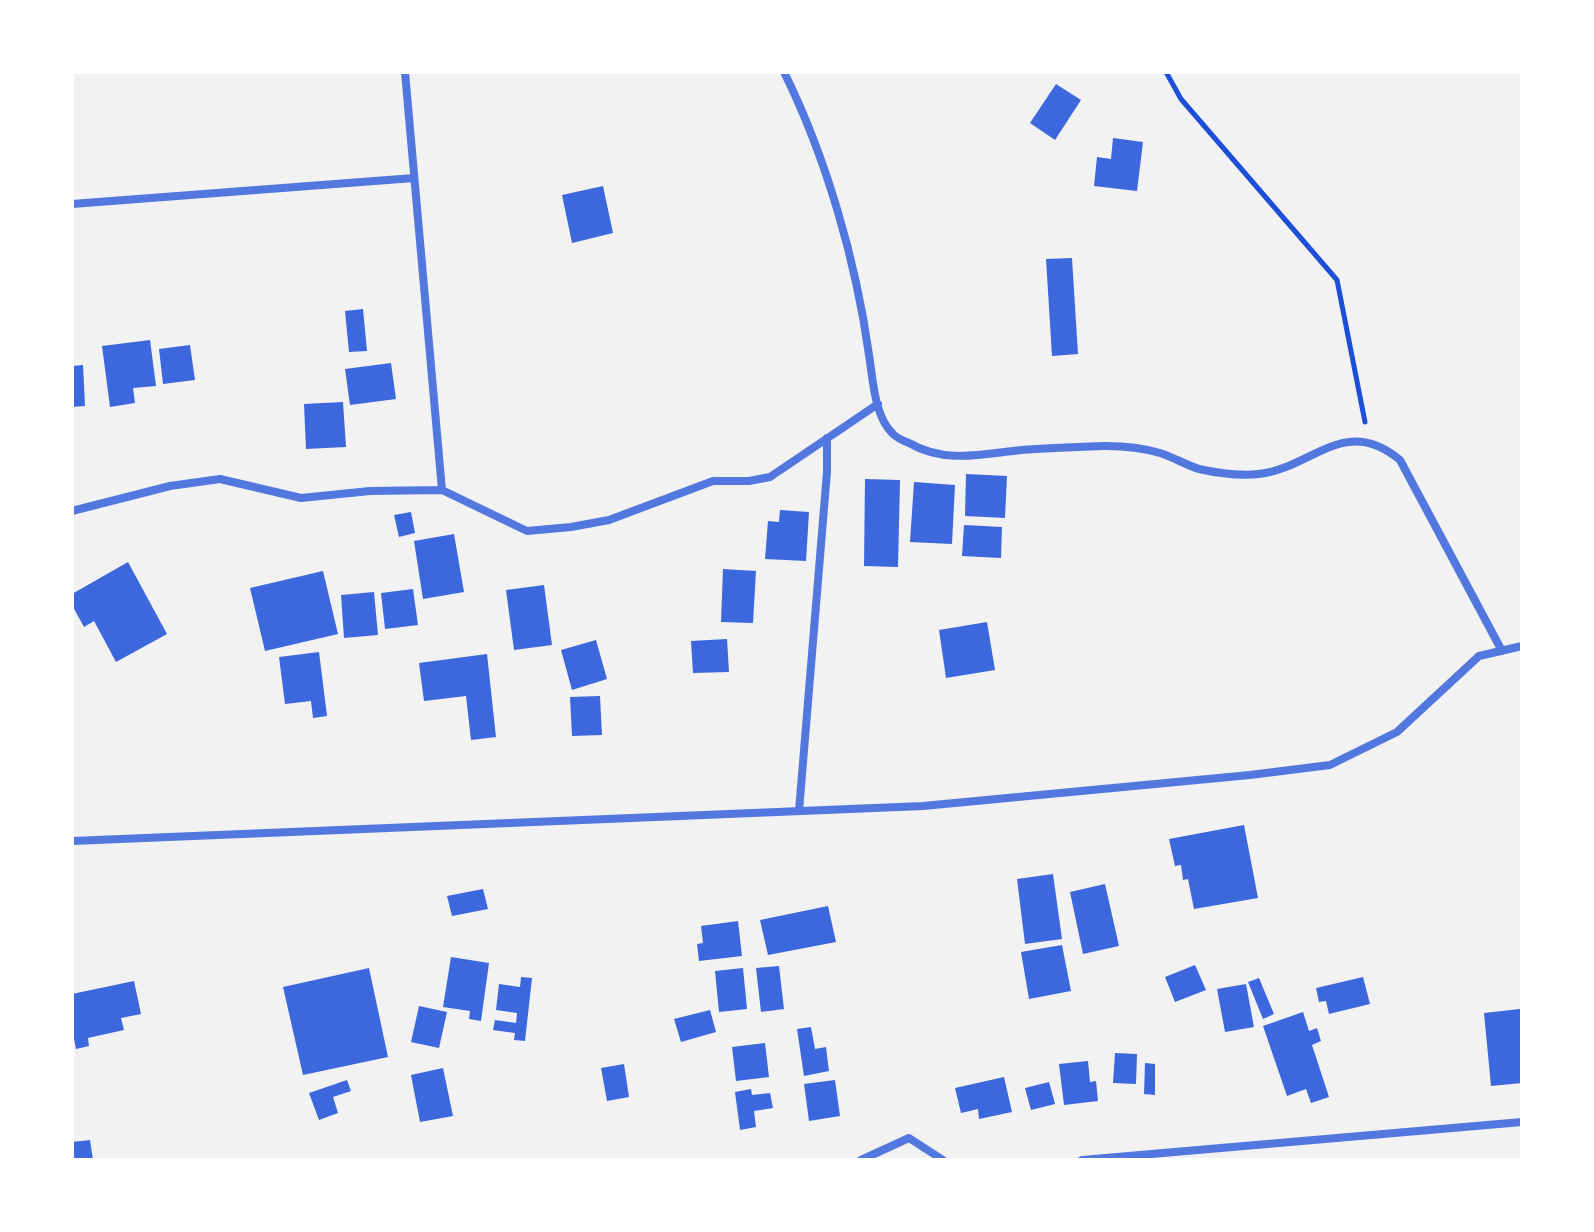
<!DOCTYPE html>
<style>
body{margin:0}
#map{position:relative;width:1594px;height:1232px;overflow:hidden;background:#f2f2f2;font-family:"Fira Sans",sans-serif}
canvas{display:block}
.frame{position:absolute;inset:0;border:74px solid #fff;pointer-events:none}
</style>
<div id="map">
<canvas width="1594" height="1232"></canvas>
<div class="frame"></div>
</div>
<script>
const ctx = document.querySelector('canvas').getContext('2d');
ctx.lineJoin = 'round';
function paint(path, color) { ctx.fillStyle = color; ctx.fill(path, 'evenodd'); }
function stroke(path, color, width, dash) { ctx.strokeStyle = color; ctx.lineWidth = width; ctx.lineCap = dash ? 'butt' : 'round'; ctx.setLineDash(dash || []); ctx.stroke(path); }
paint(new Path2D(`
 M 1056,84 L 1081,100 L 1055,140 L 1030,123 Z
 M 1113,138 L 1143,142 L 1137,191 L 1094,186 L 1097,157 L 1111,159 Z
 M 603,186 L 613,233 L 572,243 L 562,195 Z
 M 1072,258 L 1078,354 L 1052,356 L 1046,259 Z
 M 363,309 L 367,351 L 349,352 L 345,311 Z
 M 150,340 L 156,386 L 133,388 L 135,403 L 110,407 L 102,346 Z
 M 190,345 L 195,380 L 163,384 L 159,349 Z
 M 391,363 L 396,399 L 350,405 L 345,369 Z
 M 83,365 L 85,406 L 72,407 L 72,366 Z
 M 343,402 L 346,447 L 306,449 L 304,404 Z
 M 966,474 L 1007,476 L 1005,518 L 965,516 Z
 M 865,479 L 900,480 L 898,567 L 864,566 Z
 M 914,482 L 955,485 L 952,544 L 910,542 Z
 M 780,510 L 809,512 L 806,561 L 765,559 L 768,521 L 779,522 Z
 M 411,512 L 415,533 L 399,537 L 394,515 Z
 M 964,525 L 1002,527 L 1001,558 L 962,556 Z
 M 454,534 L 464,592 L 423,599 L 414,541 Z
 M 128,562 L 167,634 L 116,662 L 94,621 L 84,627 L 72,605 L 72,594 Z
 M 723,569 L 756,571 L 753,623 L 721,622 Z
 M 323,571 L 338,634 L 265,651 L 250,588 Z
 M 544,585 L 552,645 L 514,650 L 506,590 Z
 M 413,589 L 418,625 L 385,629 L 381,593 Z
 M 374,592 L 378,635 L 344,638 L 341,595 Z
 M 987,622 L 995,670 L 946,678 L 939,630 Z
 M 727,639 L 729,672 L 693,673 L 691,641 Z
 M 596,640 L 607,679 L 572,690 L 561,650 Z
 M 319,652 L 327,716 L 313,718 L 311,701 L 285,704 L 279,657 Z
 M 487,654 L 496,737 L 471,740 L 466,696 L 424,701 L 419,663 Z
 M 600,696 L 602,735 L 572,736 L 570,697 Z
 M 1244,825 L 1258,898 L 1194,909 L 1188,879 L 1183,880 L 1181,865 L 1175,866 L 1169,839 Z
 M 1053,874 L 1062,939 L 1025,944 L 1017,879 Z
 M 1105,884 L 1119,946 L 1083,954 L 1070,892 Z
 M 483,889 L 488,909 L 452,916 L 447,896 Z
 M 828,906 L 836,942 L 768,955 L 760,920 Z
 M 738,921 L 742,956 L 699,961 L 697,944 L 703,943 L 701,926 Z
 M 1062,945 L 1071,991 L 1029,999 L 1021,952 Z
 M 451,957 L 489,963 L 481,1021 L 469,1019 L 470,1011 L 443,1007 Z
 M 1195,965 L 1206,990 L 1175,1002 L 1165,977 Z
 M 779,966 L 784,1009 L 761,1012 L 756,968 Z
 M 369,968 L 388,1057 L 303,1075 L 283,987 Z
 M 743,968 L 747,1009 L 719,1012 L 715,971 Z
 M 521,977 L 532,978 L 525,1041 L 514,1040 L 515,1033 L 493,1030 L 495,1020 L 516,1023 L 517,1013 L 496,1010 L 499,984 L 520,987 Z
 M 1363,977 L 1370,1004 L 1329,1014 L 1326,1001 L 1319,1002 L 1316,988 Z
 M 1259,978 L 1274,1014 L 1263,1019 L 1248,982 Z
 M 134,981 L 141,1014 L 121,1018 L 124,1030 L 88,1038 L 89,1046 L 76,1049 L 72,1029 L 72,994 Z
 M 1246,984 L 1254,1027 L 1225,1032 L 1217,989 Z
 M 419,1006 L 447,1012 L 439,1048 L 411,1042 Z
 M 1520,1009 L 1522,1029 L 1522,1083 L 1491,1086 L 1484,1013 Z
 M 710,1010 L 716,1032 L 681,1042 L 674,1019 Z
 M 1303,1012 L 1309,1031 L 1317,1028 L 1321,1041 L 1312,1045 L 1329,1097 L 1311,1103 L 1306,1089 L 1287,1096 L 1263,1026 Z
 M 811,1027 L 815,1049 L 826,1047 L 829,1071 L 804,1076 L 797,1029 Z
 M 765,1043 L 769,1077 L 736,1081 L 732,1047 Z
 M 1115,1053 L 1137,1054 L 1136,1084 L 1113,1083 Z
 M 1088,1061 L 1090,1082 L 1096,1081 L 1098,1101 L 1064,1105 L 1059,1064 Z
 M 1145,1063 L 1155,1064 L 1155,1095 L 1144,1094 Z
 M 624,1064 L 629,1097 L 607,1101 L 601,1068 Z
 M 443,1068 L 453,1116 L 420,1122 L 411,1075 Z
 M 1004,1077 L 1012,1112 L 979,1119 L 978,1109 L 961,1113 L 955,1088 Z
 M 347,1080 L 351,1091 L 333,1097 L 338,1113 L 319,1120 L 309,1093 Z
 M 835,1080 L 840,1116 L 809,1121 L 804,1084 Z
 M 1049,1082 L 1055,1104 L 1031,1110 L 1025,1088 Z
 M 751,1089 L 752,1095 L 770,1093 L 773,1108 L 754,1111 L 756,1127 L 740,1130 L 735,1092 Z
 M 90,1140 L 93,1160 L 72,1160 L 72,1142 Z`), '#3d67dc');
stroke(new Path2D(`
 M 1166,72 L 1181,99 L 1337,280 L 1365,422`), '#1d4ed8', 5);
stroke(new Path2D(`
 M 405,72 L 442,490
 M 784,72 C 826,157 856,261 869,355 C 873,379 874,416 893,434 C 897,438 904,441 909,443 C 945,464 983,454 1021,450 C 1049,448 1078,447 1106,446 C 1124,446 1143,448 1160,453 C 1173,457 1186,465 1199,469 C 1217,473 1241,476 1259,474 C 1313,468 1344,414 1400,460 L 1502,651
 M 72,204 L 414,178
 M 72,511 L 170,486 L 220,479 L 301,498 L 370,491 L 442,490 L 527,531 L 571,527 L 609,520 L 713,481 L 749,481 L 770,477 L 878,404
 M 799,811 L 827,472 L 827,438
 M 72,841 L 923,806 L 1250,775 L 1330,765 L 1397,732 L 1479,656 L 1522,646
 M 861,1160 L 909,1138 L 943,1160
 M 1082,1160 L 1522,1122`), '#5277de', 8);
</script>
